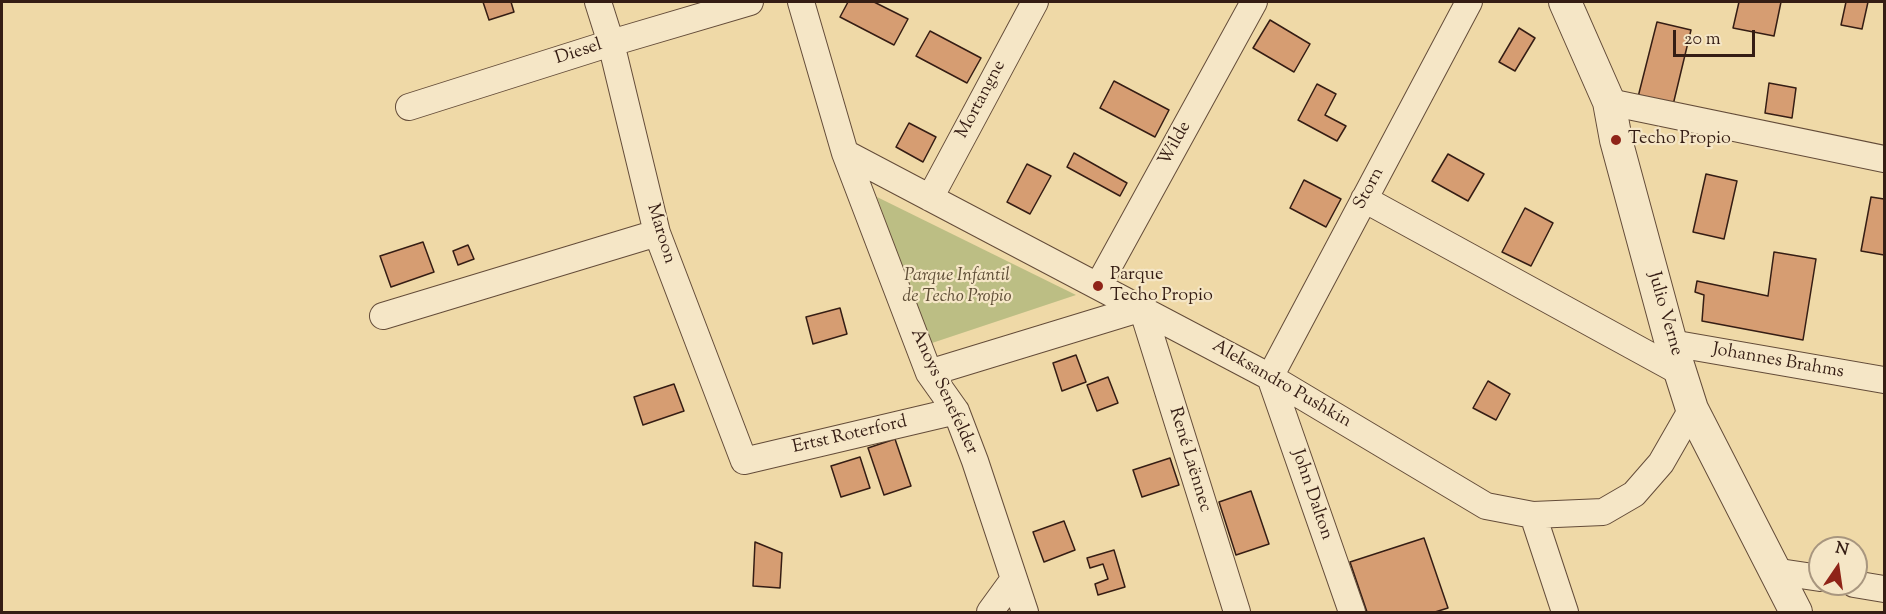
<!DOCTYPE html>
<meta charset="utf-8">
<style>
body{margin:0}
#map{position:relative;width:1886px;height:614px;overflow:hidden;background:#efd9a7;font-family:"Sorts Mill Goudy",serif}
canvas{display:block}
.frame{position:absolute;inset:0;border:3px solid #351d14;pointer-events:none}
.north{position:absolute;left:1808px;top:536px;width:60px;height:60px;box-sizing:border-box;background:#f5e6c6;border:2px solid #a8967f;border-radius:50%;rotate:13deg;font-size:16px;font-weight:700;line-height:24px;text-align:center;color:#351d14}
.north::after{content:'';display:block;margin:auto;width:21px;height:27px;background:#8f2418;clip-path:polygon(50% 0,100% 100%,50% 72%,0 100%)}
.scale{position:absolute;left:1673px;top:30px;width:82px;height:27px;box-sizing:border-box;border:3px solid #351d14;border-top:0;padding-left:8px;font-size:18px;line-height:21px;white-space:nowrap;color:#351d14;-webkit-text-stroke:4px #f5e6c6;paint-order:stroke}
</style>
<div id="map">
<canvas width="1886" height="614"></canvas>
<div class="frame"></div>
<div class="north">N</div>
<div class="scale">20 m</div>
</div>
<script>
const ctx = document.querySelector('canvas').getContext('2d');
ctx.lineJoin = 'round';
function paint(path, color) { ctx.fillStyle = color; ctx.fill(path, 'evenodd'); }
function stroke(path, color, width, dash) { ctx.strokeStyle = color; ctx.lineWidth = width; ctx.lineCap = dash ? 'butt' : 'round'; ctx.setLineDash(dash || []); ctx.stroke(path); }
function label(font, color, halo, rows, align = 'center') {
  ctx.font = font + ' "Sorts Mill Goudy",serif'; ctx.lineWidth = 4.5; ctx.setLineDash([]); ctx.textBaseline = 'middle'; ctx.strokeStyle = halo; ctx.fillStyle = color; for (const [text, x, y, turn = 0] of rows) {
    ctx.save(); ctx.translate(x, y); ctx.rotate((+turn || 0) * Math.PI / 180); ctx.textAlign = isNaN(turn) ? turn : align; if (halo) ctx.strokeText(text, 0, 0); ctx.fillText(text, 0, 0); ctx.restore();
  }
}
paint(new Path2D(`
 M 877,197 L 1076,295 L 929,344 Z`), '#bcbe84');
const building = new Path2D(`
 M 483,2 L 511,2 L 514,12 L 489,20 Z
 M 848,2 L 874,2 L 908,19 L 894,45 L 840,17 Z
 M 1739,2 L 1781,2 L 1774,36 L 1733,28 Z
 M 1846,2 L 1868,2 L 1862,29 L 1841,25 Z
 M 1270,20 L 1310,44 L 1294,72 L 1253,48 Z
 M 1657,22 L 1691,30 L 1673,105 L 1638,97 Z
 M 1519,28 L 1535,38 L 1515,71 L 1499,62 Z
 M 930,31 L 981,58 L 967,83 L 916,56 Z
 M 1114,81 L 1169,110 L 1155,137 L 1100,108 Z
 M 1769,83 L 1796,88 L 1792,118 L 1765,113 Z
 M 1317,84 L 1336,94 L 1325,115 L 1346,126 L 1337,141 L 1298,120 Z
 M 909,123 L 936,137 L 923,162 L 896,147 Z
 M 1074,153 L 1127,183 L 1120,196 L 1067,167 Z
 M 1448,154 L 1484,174 L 1468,201 L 1432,181 Z
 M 1027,164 L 1051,176 L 1030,214 L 1007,202 Z
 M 1706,174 L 1737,181 L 1724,239 L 1693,232 Z
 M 1304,180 L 1341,199 L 1326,227 L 1290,208 Z
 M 1871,197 L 1884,199 L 1884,255 L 1861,251 Z
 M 1525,208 L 1553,223 L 1531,266 L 1502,252 Z
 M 423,242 L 434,272 L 391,287 L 380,256 Z
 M 468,245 L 474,259 L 458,265 L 453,251 Z
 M 1774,252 L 1816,259 L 1803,340 L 1702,321 L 1704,295 L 1695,292 L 1697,281 L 1768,296 Z
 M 840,308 L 847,334 L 813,344 L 806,317 Z
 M 1076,355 L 1086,382 L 1062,391 L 1053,363 Z
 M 1108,377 L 1118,403 L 1097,411 L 1087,385 Z
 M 1488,381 L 1510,394 L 1496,420 L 1473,408 Z
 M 674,384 L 684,411 L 643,425 L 634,397 Z
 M 895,439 L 911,486 L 884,495 L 868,448 Z
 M 860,457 L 870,488 L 841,497 L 831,466 Z
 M 1170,458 L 1179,485 L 1142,497 L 1133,470 Z
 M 1251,491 L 1269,544 L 1236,555 L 1219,502 Z
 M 1064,521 L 1075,550 L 1044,562 L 1033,532 Z
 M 1424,538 L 1448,608 L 1435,612 L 1367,612 L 1350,562 Z
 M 755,542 L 782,553 L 780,588 L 753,586 Z
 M 1114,550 L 1125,587 L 1098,595 L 1095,584 L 1108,579 L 1103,564 L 1090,568 L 1087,558 Z`);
paint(building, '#d69d72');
stroke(building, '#351d14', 1.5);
const minor = new Path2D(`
 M 598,2 L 611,43 L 657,233 L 744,461 L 956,411
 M 801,2 L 845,153 L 929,373 L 956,411 L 975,461 L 1025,612
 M 1609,102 L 1884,159
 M 409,107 L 611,43 L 750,2
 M 845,153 L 1270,377 L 1486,506 L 1533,515 L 1603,512 L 1634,494 L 1661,463 L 1692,409
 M 930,198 L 1035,2
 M 1364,199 L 1680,372
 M 1098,286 L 1254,2
 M 383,316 L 657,233
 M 1671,343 L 1884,380
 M 929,373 L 1142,308 L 1237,612
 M 1533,515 L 1565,612
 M 1773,571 L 1820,578
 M 1854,584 L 1884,589
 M 990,612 L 1014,579
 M 1352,612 L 1270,377 L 1469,2`);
const tertiary = new Path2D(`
 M 1565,2 L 1609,102 L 1616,140 L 1671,343 L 1692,409 L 1796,612`);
stroke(minor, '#644c39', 28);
stroke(tertiary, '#644c39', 34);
stroke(minor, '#f5e6c6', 26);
stroke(tertiary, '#f5e6c6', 32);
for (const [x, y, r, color] of [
 [1616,140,6,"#8f2418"],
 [1098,286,6,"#8f2418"]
]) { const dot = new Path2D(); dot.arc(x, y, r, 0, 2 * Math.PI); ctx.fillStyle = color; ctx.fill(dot); stroke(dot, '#f5e6c6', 2); }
label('18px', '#351d14', '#f5e6c6', [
 ["Diesel",579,53,-18],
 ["Mortangne",982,100,-62],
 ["Wilde",1176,144,-61],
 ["Storn",1370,189,-62],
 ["Maroon",660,234,73],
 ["Julio Verne",1664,314,74],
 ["Johannes Brahms",1778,362,10],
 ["Aleksandro Pushkin",1281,385,30],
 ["Anoys Senefelder",943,392,65],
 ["Ertst Roterford",850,436,-13],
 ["René Laënnec",1189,460,73],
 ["John Dalton",1311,495,71]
]);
label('18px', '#351d14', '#f5e6c6', [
 ["Techo Propio",1628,140],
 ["Parque",1110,276],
 ["Techo Propio",1110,297]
], 'left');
label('italic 18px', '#5e4d36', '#f5e6c6', [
 ["Parque Infantil",957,277],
 ["de Techo Propio",957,298]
]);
</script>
